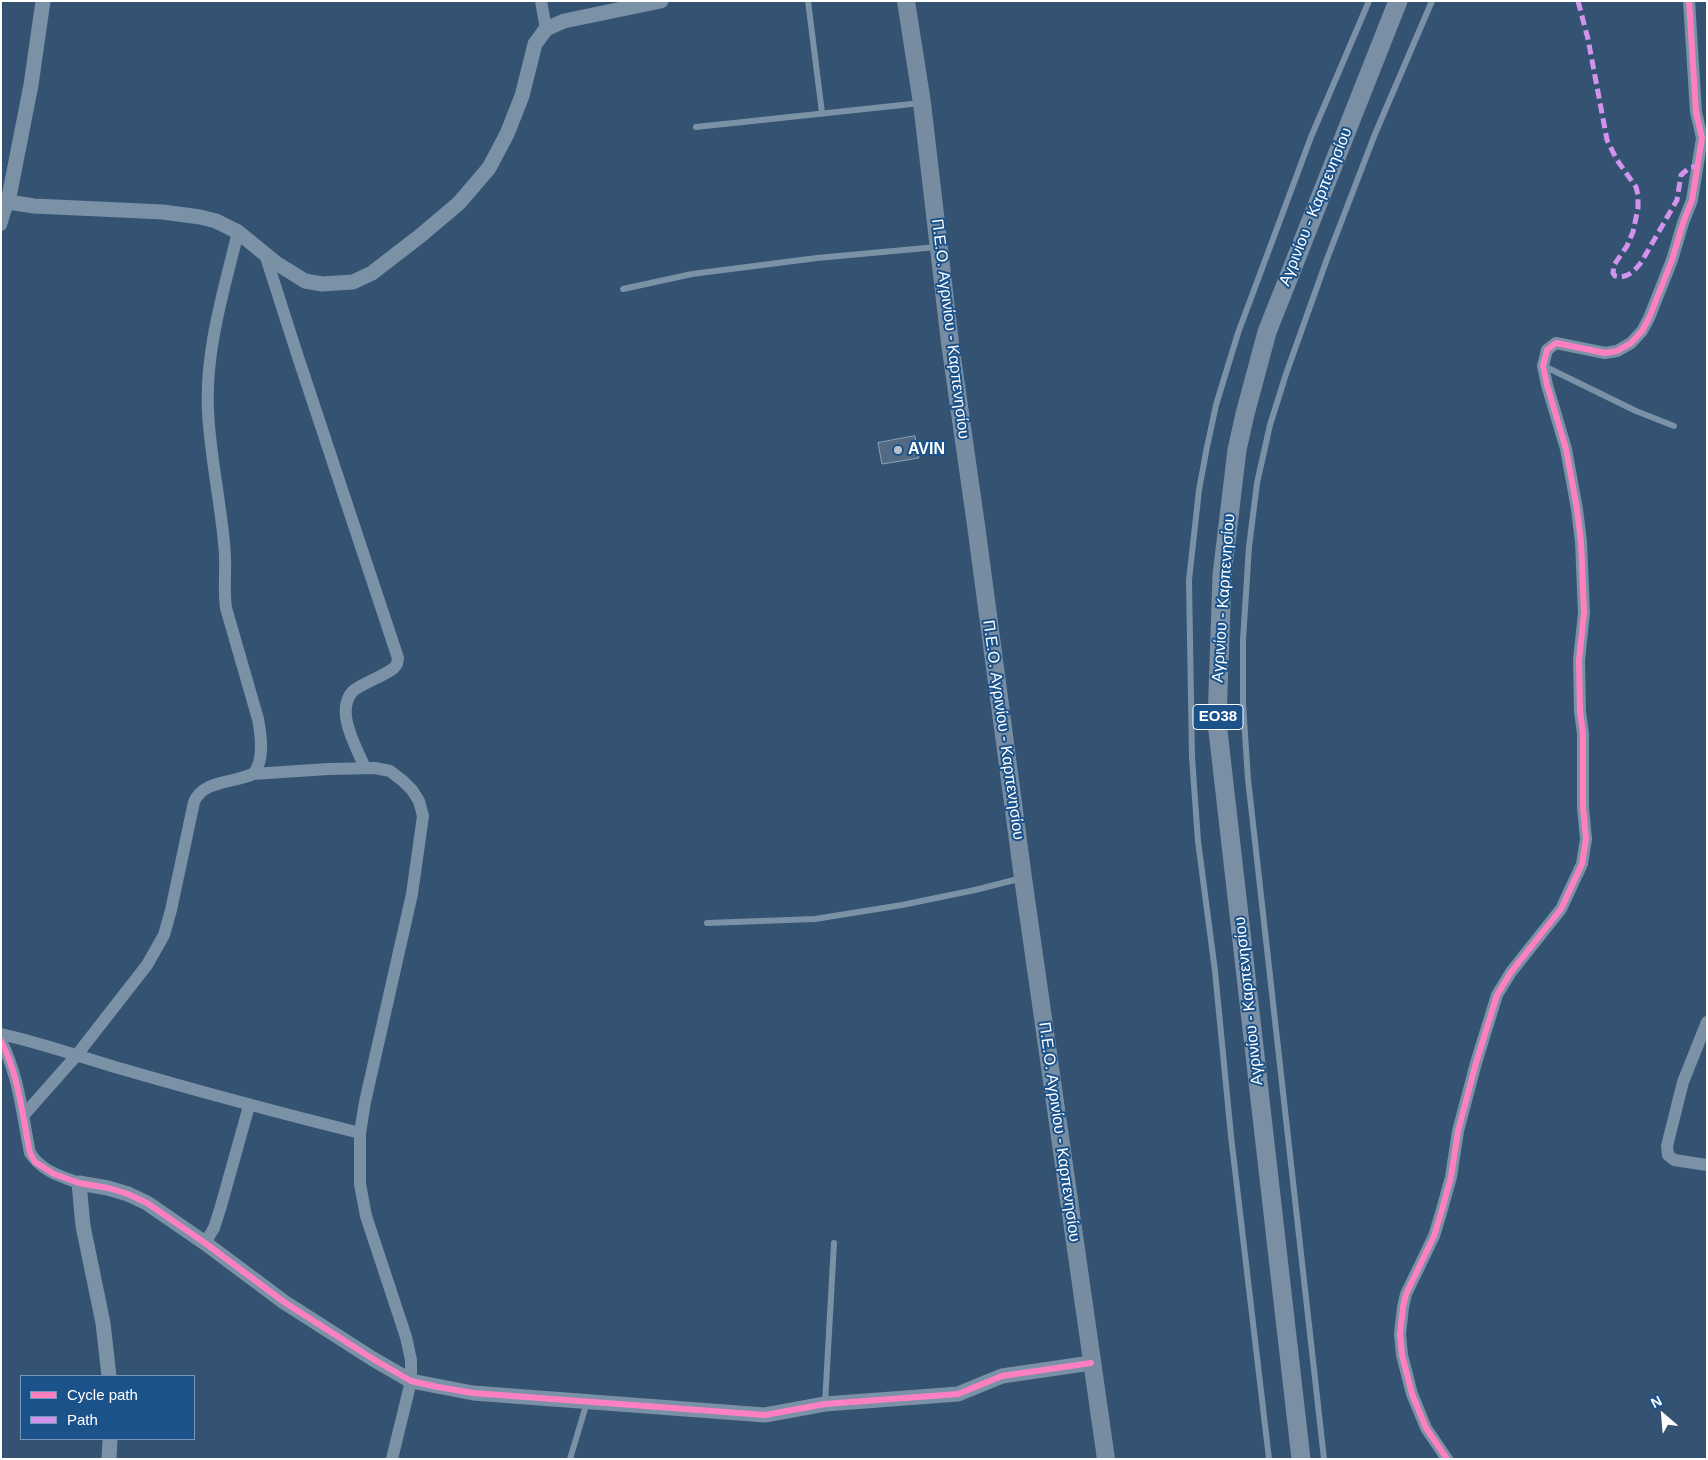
<!DOCTYPE html>
<meta charset="utf-8">
<style>
body{margin:0}
#map{position:relative;width:1708px;height:1460px;overflow:hidden;background:#345271;font-family:Helvetica,sans-serif}
canvas{display:block}
.frame{position:absolute;inset:0;border:2px solid #fff;pointer-events:none}
.legend{position:absolute;left:20px;top:1375px;width:175px;height:65px;box-sizing:border-box;background:#1b528a;border:1px solid #7697b9;margin:0;padding:6px 9px;list-style:none;font-size:15px;color:#fff}
.legend li{display:flex;align-items:center;gap:10px;height:25px}
.legend b{width:25px;border:1px solid #7697b9}
.north{position:absolute;left:1638px;top:1390px;width:50px;height:50px;-webkit-text-stroke:4px #1b528a;paint-order:stroke;rotate:333deg;font-size:14px;font-weight:700;line-height:20px;text-align:center;color:#fff}
.north::after{content:'';display:block;margin:auto;width:18px;height:22px;background:#fff;clip-path:polygon(50% 0,100% 100%,50% 72%,0 100%)}
</style>
<div id="map">
<canvas width="1708" height="1460"></canvas>
<div class="frame"></div>
<ul class="legend">
<li><b style="height:6px;background:#ff80c0"></b>Cycle path</li>
<li><b style="height:6px;background:#d193ec"></b>Path</li>
</ul>
<div class="north">N</div>
</div>
<script>
const ctx = document.querySelector('canvas').getContext('2d');
ctx.lineJoin = 'round';
function paint(path, color) { ctx.fillStyle = color; ctx.fill(path, 'evenodd'); }
function stroke(path, color, width, dash) { ctx.strokeStyle = color; ctx.lineWidth = width; ctx.lineCap = dash ? 'butt' : 'round'; ctx.setLineDash(dash || []); ctx.stroke(path); }
function label(font, color, halo, rows, align = 'center') {
  ctx.font = font + ' Helvetica,sans-serif'; ctx.lineWidth = 4; ctx.setLineDash([]); ctx.textBaseline = 'middle'; ctx.strokeStyle = halo; ctx.fillStyle = color; for (const [text, x, y, turn = 0] of rows) {
    ctx.save(); ctx.translate(x, y); ctx.rotate((+turn || 0) * Math.PI / 180); ctx.textAlign = isNaN(turn) ? turn : align; if (halo) ctx.strokeText(text, 0, 0); ctx.fillText(text, 0, 0); ctx.restore();
  }
}
const building = new Path2D(`
 M 915,436 L 919,458 L 882,464 L 878,443 Z`);
paint(building, '#526a83');
stroke(building, '#8fa1b4', 1);
stroke(new Path2D(`
 M 808,1 L 822,113
 M 696,127 L 921,103
 M 623,289 L 692,274 L 817,258 L 937,247
 M 1544,366 L 1636,411 L 1674,426
 M 707,923 L 815,919 L 902,905 L 975,890 L 1022,878
 M 825,1404 L 834,1243
 M 570,1459 L 587,1402
 M 1269,1459 L 1231,1136 L 1215,971 L 1198,841 L 1192,757 L 1189,580 L 1199,490 L 1206,452 L 1216,405 L 1238,333 L 1311,137 L 1369,1
 M 1324,1459 L 1248,779 L 1243,704 L 1243,640 L 1249,547 L 1257,483 L 1270,425 L 1286,374 L 1327,259 L 1375,134 L 1432,1`), '#7b91a6', 6);
stroke(new Path2D(`
 M 541,1 L 546,29
 M 1,225 L 8,202
 M 265,254 L 297,354 L 398,658 L 397,664 L 394,668 C 384,676 361,684 353,691 C 334,711 357,748 365,768
 M 253,774 L 328,769 L 375,768 L 390,771 L 403,781 L 412,790 L 419,801 L 423,816 L 412,894 L 365,1102 L 360,1133 L 360,1184 L 366,1216 L 406,1337 L 411,1360 L 411,1381 L 392,1459
 M 1707,1022 L 1683,1082 L 1667,1146 L 1668,1155 L 1674,1160 L 1707,1165
 M 1,1034 C 42,1043 81,1057 122,1069 C 201,1092 280,1113 360,1133
 M 1,1041 C 19,1076 22,1114 30,1153 C 42,1171 59,1176 79,1183
 M 23,1116 L 76,1056 L 147,965 L 164,935 L 171,910 L 194,802 C 203,780 234,783 253,774 C 265,761 261,735 258,719 L 226,608 C 223,586 227,565 224,543 C 220,499 210,455 208,411 C 205,350 224,290 238,232
 M 205,1243 L 214,1228 L 221,1206 L 249,1106
 M 1447,1459 L 1426,1428 L 1412,1394 L 1402,1355 L 1400,1334 L 1403,1307 L 1406,1294 L 1434,1236 L 1441,1213 L 1451,1177 L 1458,1131 L 1476,1063 L 1497,995 L 1511,972 L 1561,909 L 1582,864 L 1586,839 L 1583,807 L 1583,734 L 1580,711 L 1579,660 L 1584,613 L 1581,542 L 1577,509 L 1566,449 L 1547,385 L 1543,366 L 1547,350 L 1556,343 L 1605,353 L 1617,351 L 1631,343 L 1642,331 L 1649,318 L 1672,260 L 1683,223 L 1692,200 L 1702,138 L 1696,112 L 1689,1`), '#7b91a6', 12);
stroke(new Path2D(`
 M 1,202 L 8,202 L 34,206 L 163,212 L 200,217 L 216,221 L 238,232 L 276,263 L 305,281 L 322,284 L 353,282 L 372,273 L 420,236 L 459,203 L 489,168 L 507,134 L 522,96 L 535,44 L 546,29 L 564,21 L 661,1
 M 8,202 L 31,85 L 43,1
 M 109,1376 L 103,1323 L 83,1226 L 79,1183 L 108,1188 L 128,1194 L 147,1203 L 205,1243 L 284,1302 L 373,1359 L 411,1381 L 473,1393 L 765,1415 L 825,1404 L 958,1394 L 1002,1376 L 1091,1363
 M 109,1459 L 110,1439`), '#7b91a6', 15);
stroke(new Path2D(`
 M 906,1 L 922,103 L 950,343 L 976,525 L 1023,878 L 1106,1459`), '#778ca1', 18);
stroke(new Path2D(`
 M 1301,1459 L 1217,722 L 1222,575 L 1237,450 L 1245,414 L 1267,332 L 1398,1`), '#7a8ea4', 19);
stroke(new Path2D(`
 M 1578,1 L 1588,39 L 1607,140 L 1617,160 L 1636,187 L 1638,195 L 1638,208 L 1633,232 L 1627,246 L 1614,265 L 1613,273 L 1615,276 C 1626,280 1636,270 1642,261 L 1677,200 L 1681,175 L 1689,168 L 1697,166`), '#d193ec', 5, [10, 5]);
stroke(new Path2D(`
 M 1,1041 C 19,1076 22,1114 30,1153 L 35,1162 L 54,1174 L 79,1183 L 108,1188 L 128,1194 L 147,1203 L 205,1243 L 284,1302 L 373,1359 L 411,1381 L 438,1387 L 473,1393 L 765,1415 L 825,1404 L 958,1394 L 1002,1376 L 1091,1363
 M 1447,1459 L 1426,1428 L 1412,1394 L 1402,1355 L 1400,1334 L 1403,1307 L 1406,1294 L 1434,1236 L 1441,1213 L 1451,1177 L 1458,1131 L 1476,1063 L 1497,995 L 1511,972 L 1561,909 L 1582,864 L 1586,839 L 1583,807 L 1583,734 L 1580,711 L 1579,660 L 1584,613 L 1581,542 L 1577,509 L 1566,449 L 1547,385 L 1543,366 L 1547,350 L 1556,343 L 1605,353 L 1617,351 L 1631,343 L 1642,331 L 1649,318 L 1672,260 L 1683,223 L 1692,200 L 1702,138 L 1696,112 L 1689,1`), '#ff80c0', 6);
for (const [x, y, r, color] of [
 [898,450,5,"#b8c2cd"]
]) { const dot = new Path2D(); dot.arc(x, y, r, 0, 2 * Math.PI); ctx.fillStyle = color; ctx.fill(dot); stroke(dot, '#1b528a', 2); }
for (const [x, y, w] of [
 [1218,717,50]
]) { const box = new Path2D(); box.roundRect(x - w / 2, y - 12.5, w, 25, 4); ctx.fillStyle = '#1b528a'; ctx.fill(box); stroke(box, '#fff', 1); }
label('bold 15px', '#fff', null, [
 ["ΕΟ38",1218,717]
]);
label('16px', '#fff', '#1b528a', [
 ["Αγρινίου - Καρπενησίου",1316,207,-68],
 ["Π.Ε.Ο. Αγρινίου - Καρπενησίου",950,329,83],
 ["Αγρινίου - Καρπενησίου",1224,598,-86],
 ["Π.Ε.Ο. Αγρινίου - Καρπενησίου",1003,730,82],
 ["Αγρινίου - Καρπενησίου",1249,1001,-96],
 ["Π.Ε.Ο. Αγρινίου - Καρπενησίου",1059,1132,82]
]);
label('bold 16px', '#fff', '#1b528a', [
 ["AVIN",908,450]
], 'left');
</script>
